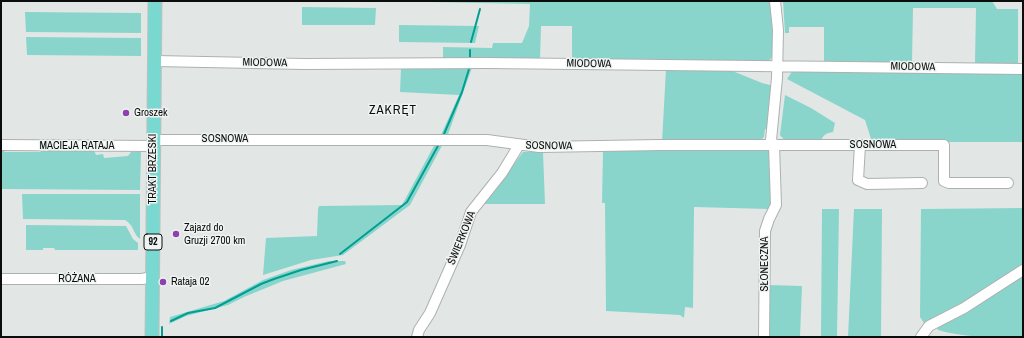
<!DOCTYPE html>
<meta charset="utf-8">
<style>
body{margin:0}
#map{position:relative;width:1024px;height:338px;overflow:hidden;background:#e2e7e6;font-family:"Archivo Narrow",sans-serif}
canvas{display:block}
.frame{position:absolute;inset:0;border:2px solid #0b0c0c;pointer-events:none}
</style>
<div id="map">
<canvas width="1024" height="338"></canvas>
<div class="frame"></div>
</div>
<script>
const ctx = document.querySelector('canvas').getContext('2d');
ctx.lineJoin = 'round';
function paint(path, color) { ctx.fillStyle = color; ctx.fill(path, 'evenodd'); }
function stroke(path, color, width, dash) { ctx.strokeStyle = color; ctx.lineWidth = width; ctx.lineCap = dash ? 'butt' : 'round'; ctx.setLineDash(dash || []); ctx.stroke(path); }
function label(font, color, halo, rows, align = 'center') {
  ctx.font = font + ' "Archivo Narrow",sans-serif'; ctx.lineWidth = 3; ctx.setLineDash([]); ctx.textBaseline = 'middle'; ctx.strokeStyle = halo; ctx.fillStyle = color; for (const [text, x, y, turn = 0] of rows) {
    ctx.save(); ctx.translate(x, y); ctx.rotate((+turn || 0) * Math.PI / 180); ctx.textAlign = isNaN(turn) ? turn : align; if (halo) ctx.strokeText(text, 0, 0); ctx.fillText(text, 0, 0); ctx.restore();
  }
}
paint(new Path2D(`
 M 379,1 L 772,1 L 772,57 L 769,61 L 572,59 L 572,26 L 541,26 L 540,59 L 443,58 L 443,47 L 492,48 L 493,43 L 522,43 L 529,26 L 530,4 Z
 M 783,1 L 992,1 L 997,9 L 1018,9 L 1018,64 L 975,63 L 976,8 L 913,8 L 912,63 L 824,61 L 824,27 L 789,27 L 789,33 L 785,33 Z
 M 302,7 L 376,8 L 375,25 L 302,25 Z
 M 25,12 L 141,13 L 141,33 L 26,32 Z
 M 399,25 L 479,26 L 475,43 L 399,42 Z
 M 26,37 L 141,38 L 141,56 L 27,55 Z
 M 401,68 L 472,68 L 447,137 L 440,137 L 459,95 L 400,92 Z
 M 666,69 L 730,70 L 762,83 L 774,86 L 769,130 L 765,129 L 764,137 L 760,141 L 662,142 Z
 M 793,70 L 1023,73 L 1023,142 L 872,142 L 865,120 L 787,79 Z
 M 785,95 L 811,108 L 835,123 L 833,132 C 826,133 823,135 821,141 L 786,142 L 780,135 Z
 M 436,142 L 444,142 L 410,205 L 343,255 L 311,260 L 263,275 L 266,238 L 317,236 L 318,209 L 319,206 L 402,205 Z
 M 1,148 L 5,152 L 40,152 L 44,148 L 93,148 L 96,155 L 103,154 L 104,158 L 128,156 L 131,152 L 141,151 L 140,190 L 1,189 Z
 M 769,149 L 772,198 L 769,209 L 694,207 L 693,308 L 685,307 L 684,318 L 680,315 L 606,311 L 605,203 L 602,203 L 603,151 Z
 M 523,152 L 543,152 L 545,204 L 484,204 Z
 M 22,194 L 140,194 L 140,239 C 132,233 135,226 125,220 L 23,219 Z
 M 1023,208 L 1023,337 C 995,337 965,338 938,330 L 933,319 L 926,325 L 924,323 L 920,317 L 921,209 Z
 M 822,209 L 839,209 L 837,337 L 821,337 Z
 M 854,209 L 882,209 L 881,337 L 848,337 Z
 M 26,225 L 126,226 L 133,239 L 138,243 L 138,250 L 55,250 L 54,248 L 43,248 L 43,250 L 26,250 Z
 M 329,261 L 345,261 L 346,264 L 283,281 L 244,297 L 228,305 L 186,316 L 169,324 L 170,317 L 224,301 L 263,280 L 291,270 Z
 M 768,285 L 802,286 L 800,337 L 767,337 Z`), '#89d5cb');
stroke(new Path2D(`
 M 471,42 L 480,9
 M 470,57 L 470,50
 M 444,134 L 462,92 L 469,69
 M 340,254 L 407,202 L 439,144
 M 171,321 L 188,313 L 215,308 L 261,284 L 274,279 L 301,270 L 337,261
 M 162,337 L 162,327`), '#019e92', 2);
const minor = new Path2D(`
 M 155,61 L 304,64 L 486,63 L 1023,69
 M 153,140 L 487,140 L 539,147 L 660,145 L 944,145 L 944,181 L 949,183 L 1008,183
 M 1,145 L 154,146
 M 860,145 L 858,180 L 867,184 L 922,183
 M 1,279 L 142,279 L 152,277
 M 417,337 L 419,330 L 430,313 L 460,245 L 471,212 L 502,173 L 519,145
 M 764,337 L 765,231 L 769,219 L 776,205 L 774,145 L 771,140 L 777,78 L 778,30 L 775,1
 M 921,337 L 929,326 L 964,308 L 1023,270`);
const major = new Path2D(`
 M 152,337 L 155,1`);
stroke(minor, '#acb1b0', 12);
stroke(major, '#c0c0c0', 15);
stroke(minor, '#fff', 10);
stroke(major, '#79d8d0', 13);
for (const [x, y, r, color] of [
 [126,113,4,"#903fae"],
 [176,234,4,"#903fae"],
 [163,282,4,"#903fae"]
]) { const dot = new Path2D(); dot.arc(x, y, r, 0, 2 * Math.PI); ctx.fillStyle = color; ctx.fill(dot); stroke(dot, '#eff4f3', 1.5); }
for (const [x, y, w] of [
 [153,242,18]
]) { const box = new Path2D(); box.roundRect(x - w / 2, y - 8, w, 16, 3); ctx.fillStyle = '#eff4f3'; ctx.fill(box); stroke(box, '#0b0c0c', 1); }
label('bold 10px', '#0b0c0c', null, [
 ["92",153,242]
]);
label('11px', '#0b0c0c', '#eff4f3', [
 ["MIODOWA",265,63,1],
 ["MIODOWA",589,64,1],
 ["MIODOWA",913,67,1],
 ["SOSNOWA",225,139],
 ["SOSNOWA",873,145],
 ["MACIEJA RATAJA",77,146],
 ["SOSNOWA",549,146,1],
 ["TRAKT BRZESKI",153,169,-90],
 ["ŚWIERKOWA",462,238,-68],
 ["SŁONECZNA",765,264,-90],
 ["RÓŻANA",77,279]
]);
label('11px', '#0b0c0c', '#eff4f3', [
 ["Groszek",134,113],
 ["Zajazd do",184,228],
 ["Gruzji 2700 km",184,241],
 ["Rataja 02",171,282]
], 'left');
ctx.letterSpacing = '1px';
label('13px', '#0b0c0c', '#eff4f3', [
 ["ZAKRĘT",393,111]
]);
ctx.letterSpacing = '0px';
</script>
